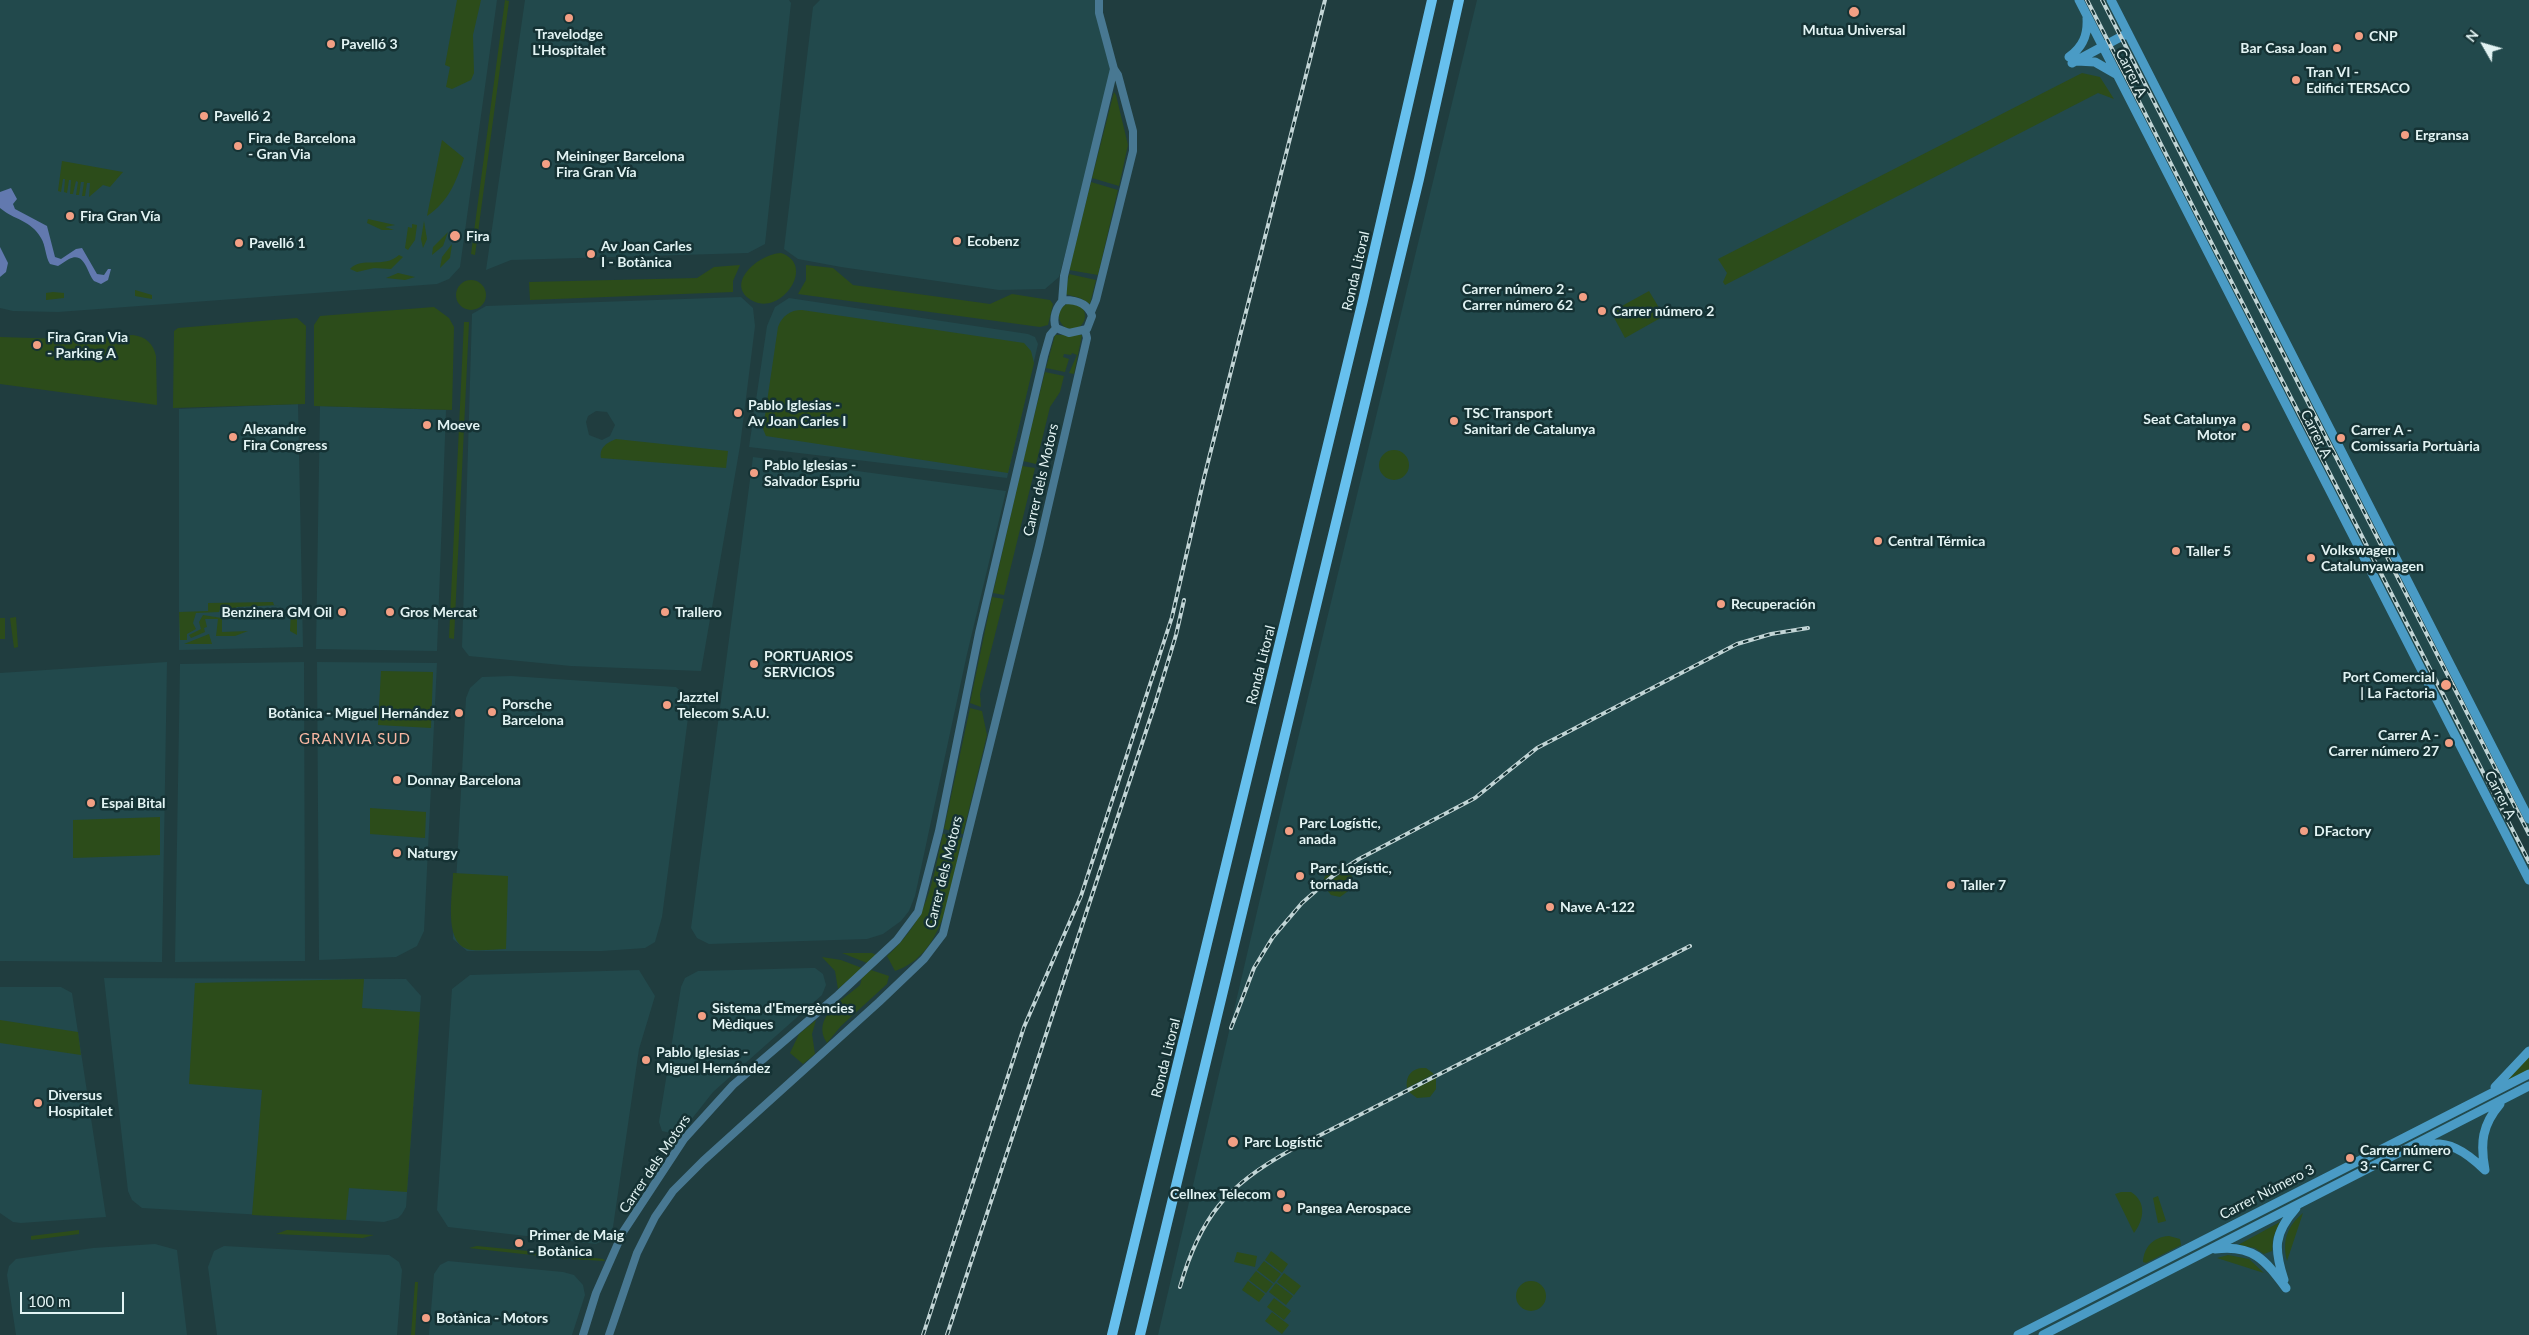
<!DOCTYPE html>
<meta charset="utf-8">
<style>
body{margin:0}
#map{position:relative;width:2529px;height:1335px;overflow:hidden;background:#203d3f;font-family:Lato,sans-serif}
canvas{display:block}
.north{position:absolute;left:2459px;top:20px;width:50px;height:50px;-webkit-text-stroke:4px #153234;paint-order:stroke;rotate:308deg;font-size:14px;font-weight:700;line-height:20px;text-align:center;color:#e2f3f3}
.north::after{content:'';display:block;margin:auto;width:18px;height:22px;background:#e2f3f3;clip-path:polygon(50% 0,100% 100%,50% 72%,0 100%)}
.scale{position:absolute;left:20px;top:1292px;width:104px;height:22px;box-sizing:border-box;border:2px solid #e2f3f3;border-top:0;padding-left:6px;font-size:15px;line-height:18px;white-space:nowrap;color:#e2f3f3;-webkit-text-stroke:4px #153234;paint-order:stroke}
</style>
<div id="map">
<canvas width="2529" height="1335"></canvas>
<div class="north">N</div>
<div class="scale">100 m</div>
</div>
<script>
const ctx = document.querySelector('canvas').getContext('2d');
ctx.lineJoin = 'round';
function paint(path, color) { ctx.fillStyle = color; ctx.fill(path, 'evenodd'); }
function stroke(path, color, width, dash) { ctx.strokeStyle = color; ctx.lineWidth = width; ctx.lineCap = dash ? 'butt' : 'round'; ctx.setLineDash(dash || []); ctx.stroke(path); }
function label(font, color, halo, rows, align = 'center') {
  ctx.font = font + ' Lato,sans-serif'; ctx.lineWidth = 5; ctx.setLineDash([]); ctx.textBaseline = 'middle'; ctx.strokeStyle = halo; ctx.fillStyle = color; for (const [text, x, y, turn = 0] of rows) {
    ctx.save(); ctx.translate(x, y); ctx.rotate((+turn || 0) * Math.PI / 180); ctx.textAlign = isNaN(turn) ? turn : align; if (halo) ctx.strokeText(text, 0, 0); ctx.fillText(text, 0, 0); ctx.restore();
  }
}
paint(new Path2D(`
 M 0,0 L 497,0 L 460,267 L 449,279 L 437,284 L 58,312 L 13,311 L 0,308 Z
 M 525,0 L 789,0 L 791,3 L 765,244 L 748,253 L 511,260 L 486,270 Z
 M 820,0 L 1097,0 L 1114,69 L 1059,277 L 1045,289 L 999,290 L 841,267 L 798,259 L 784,249 L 813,7 Z
 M 1477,0 L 2529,0 L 2529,839 L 2493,769 L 2485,772 L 2529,857 L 2529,1335 L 1158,1335 L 1285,792 Z
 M 741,297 L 753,308 L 755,326 L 740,446 L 701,671 L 571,666 L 469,656 L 462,647 L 463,617 L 472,314 L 486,306 ZM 596,411 L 607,412 L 615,425 L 610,436 L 602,440 L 589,435 L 586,422 L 588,416 Z
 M 789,298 L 1028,334 L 1035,337 L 1038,344 L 1007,478 L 749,447 L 767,326 L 775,307 Z
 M 298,404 L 303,647 L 179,650 L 179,409 Z
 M 320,406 L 446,410 L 437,651 L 316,649 Z
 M 753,457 L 1006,491 L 967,654 L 915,896 L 909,911 L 901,921 L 883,934 L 867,939 L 709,944 L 697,938 L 691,928 Z
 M 167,662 L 162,962 L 0,961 L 0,673 Z
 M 304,662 L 305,961 L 175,962 L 180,664 Z
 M 317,662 L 437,663 L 424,931 L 417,946 L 396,957 L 319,960 Z
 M 511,676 L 676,687 L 688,698 L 689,710 L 662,917 L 655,942 L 645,948 L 602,951 L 467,951 L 453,939 L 466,698 L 470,688 L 482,677 Z
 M 810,968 L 815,968 L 823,974 L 826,985 L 822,995 L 713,1092 L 683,1130 L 675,1134 L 662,1131 L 659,1122 L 681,987 L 685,978 L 698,971 Z
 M 639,970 L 655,996 L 639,1049 L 613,1227 L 606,1239 L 596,1244 L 448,1227 L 437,1210 L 452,989 L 470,975 Z
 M 104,978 L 406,979 L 421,996 L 406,1207 L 402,1214 L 398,1218 L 384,1222 L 142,1208 L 132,1200 L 128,1191 Z
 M 0,987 L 61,987 L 72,993 L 106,1217 L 21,1223 L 13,1222 L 0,1213 Z
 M 155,1244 L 177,1250 L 187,1335 L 16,1335 L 7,1275 L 9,1266 L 16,1259 L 93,1248 Z
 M 224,1246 L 389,1255 L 399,1262 L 402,1270 L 397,1335 L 217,1335 L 208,1267 L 214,1251 Z
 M 448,1261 L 563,1272 L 574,1275 L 583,1285 L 585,1295 L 572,1335 L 429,1335 L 434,1274 L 440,1265 Z`), '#22494c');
paint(new Path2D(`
 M 457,0 L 481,0 L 473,35 L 474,73 L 471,80 L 452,89 L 446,87 L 450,67 L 445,65 Z
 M 505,0 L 509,1 L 475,255 L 471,254 Z
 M 2082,73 L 2100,77 L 2114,99 L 2098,93 L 1725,285 L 1723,282 L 1727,273 L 1718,259 Z
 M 1114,92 L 1116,95 L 1128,145 L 1119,186 L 1092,178 Z
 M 442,140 L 464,158 C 456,182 449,201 427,216 Z
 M 62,161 L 123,172 L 110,187 L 103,185 L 89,197 L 90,183 L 87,183 L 85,196 L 82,196 L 84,182 L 81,182 L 79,195 L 76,195 L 78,182 L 76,181 L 73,194 L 70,194 L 71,180 L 69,180 L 67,193 L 64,192 L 65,179 L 63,179 L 61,192 L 58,191 Z
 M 1091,182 L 1118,190 L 1098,275 L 1069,270 Z
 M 368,219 L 395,225 L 385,227 L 394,230 L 382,230 L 367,223 Z
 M 424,221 L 427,239 L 423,248 L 421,239 Z
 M 412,224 L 417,225 L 415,240 L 408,250 L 405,248 L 408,227 L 412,228 Z
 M 448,232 L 443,246 L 432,255 L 433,247 Z
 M 452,244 L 450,258 L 440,268 L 442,257 Z
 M 781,253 C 817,265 781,316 753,301 C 723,285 758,254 781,253 Z
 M 399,255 L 403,257 L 391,269 L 374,268 L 357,272 L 350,269 C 362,256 384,269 399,255 Z
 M 740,265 L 733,281 L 733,292 L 530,300 L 529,282 L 697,278 L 714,267 Z
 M 806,265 L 833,268 L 853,285 L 990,304 L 1012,294 L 1050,300 L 1053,304 L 1048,325 L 1040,327 L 798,294 L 806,280 Z
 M 398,273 L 415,277 L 405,280 L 386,278 Z
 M 1069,274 L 1096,280 L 1090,304 L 1080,298 L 1065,294 Z
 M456 295a15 15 0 1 1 30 0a15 15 0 1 1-30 0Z
 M 135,290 L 152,295 L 152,299 L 135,296 Z
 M 1649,291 L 1664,316 L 1625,338 L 1611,312 Z
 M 53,292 L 64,293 L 64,298 L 46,300 L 46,293 Z
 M1059 316a13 13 0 1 1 26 0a13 13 0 1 1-26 0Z
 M 434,307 L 449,318 L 454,327 L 452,410 L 314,406 L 314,325 L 320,316 Z
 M 802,310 L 1024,343 L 1031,351 L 1034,363 L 1008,473 L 766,436 L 763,429 L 778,327 C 782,316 790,310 802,310 Z
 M 297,318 L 306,326 L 305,404 L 173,408 L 174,331 L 178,328 Z
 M 464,322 L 469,322 L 454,639 L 449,638 Z
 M 133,335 C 146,337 153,343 156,356 L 157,405 L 0,384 L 0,337 L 64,339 Z
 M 1055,335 L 1082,335 L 1074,374 L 1069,373 L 1077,355 L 1072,353 L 1071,355 L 1064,354 L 1063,357 L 1069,359 L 1065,372 L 1046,368 Z
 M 1045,372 L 1064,376 L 1060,392 L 1050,407 L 1036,464 L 1023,461 Z
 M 616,439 L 728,451 L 726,468 L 601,458 C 599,447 607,443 616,439 Z
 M1379 465a15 15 0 1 1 30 0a15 15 0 1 1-30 0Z
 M 1022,466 L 1035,468 L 1004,595 L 993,593 Z
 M 992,597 L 1004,599 L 980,694 L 981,707 L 970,703 Z
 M 273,602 L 274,605 L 279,605 L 237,607 L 235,609 L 220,609 L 219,612 L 196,613 L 193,623 L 196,629 L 187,634 L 187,640 L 180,640 L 179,612 L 208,611 L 208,603 Z
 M 297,611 L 297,635 L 290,631 L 291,613 Z
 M 203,615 L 222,618 L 222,632 L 248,631 L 235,636 L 216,636 L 218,619 L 205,619 L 207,627 L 204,628 L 205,632 L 191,638 L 189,635 L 201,629 L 199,622 Z
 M 16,617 L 18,647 L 14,648 L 10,618 Z
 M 0,618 L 5,618 L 5,639 L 0,639 Z
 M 209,634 L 212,644 L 184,644 Z
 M 381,671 L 433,672 L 431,728 L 378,725 Z
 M 970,708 L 982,711 L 987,735 L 963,834 L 944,829 Z
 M 370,808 L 426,812 L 425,838 L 370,834 Z
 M 160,817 L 160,855 L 73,858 L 73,820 Z
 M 943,834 L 962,838 C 951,883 947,954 895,971 L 887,956 C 929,918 931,886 943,834 Z
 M 1335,866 L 1343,866 L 1323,881 L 1327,871 Z
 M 1347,869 L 1353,878 L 1351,889 L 1340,897 L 1331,895 L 1324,886 Z
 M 453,873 L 508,876 L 506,949 C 494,949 478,952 467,949 C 443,941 453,892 453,873 Z
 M 842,953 L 872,953 L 876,955 L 867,963 Z
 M 822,957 L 841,960 L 862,968 L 838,989 L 835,971 Z
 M 871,970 L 889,976 L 887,984 L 841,1026 L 827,1043 C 810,1018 844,999 860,985 L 862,978 Z
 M 364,979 L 362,1008 L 420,1012 L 407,1192 L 349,1188 L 346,1220 L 252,1215 L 262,1090 L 189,1084 L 195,983 Z
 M 0,1020 L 78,1032 L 81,1055 L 0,1043 Z
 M 816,1020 L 812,1034 L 815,1054 L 803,1064 L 790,1053 L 799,1034 Z
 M 2529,1056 L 2529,1070 L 2508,1082 L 2506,1080 Z
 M 1426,1068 L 1434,1074 L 1407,1088 C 1405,1075 1413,1067 1426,1068 Z
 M 1436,1078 L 1436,1089 L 1430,1097 L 1417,1098 L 1409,1092 Z
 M 2121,1192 L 2131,1192 C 2147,1202 2144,1220 2134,1233 L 2115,1194 Z
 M 2158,1196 L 2166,1221 L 2158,1223 L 2153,1198 Z
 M 2303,1213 L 2287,1261 C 2282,1241 2287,1226 2303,1213 Z
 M 2280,1222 L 2273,1238 L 2272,1251 L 2264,1254 L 2255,1248 L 2238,1245 Z
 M 79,1230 L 79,1234 L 31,1240 L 31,1236 Z
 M 287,1230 L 374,1235 L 363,1238 L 276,1234 Z
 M 2169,1236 L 2180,1239 L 2181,1245 L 2146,1263 L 2143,1262 C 2144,1247 2153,1237 2169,1236 Z
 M 477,1246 L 569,1255 L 568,1259 L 469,1248 Z
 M 1271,1251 L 1288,1264 L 1282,1273 L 1265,1260 Z
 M 1237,1252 L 1257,1256 L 1255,1267 L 1234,1262 Z
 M 573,1255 L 603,1259 L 605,1261 L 572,1259 Z
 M 2228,1255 L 2249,1259 L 2264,1273 L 2217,1258 Z
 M 1264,1261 L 1281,1274 L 1274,1283 L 1257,1270 Z
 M 1256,1271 L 1273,1284 L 1266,1293 L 1249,1280 Z
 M 1284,1273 L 1301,1286 L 1294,1295 L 1277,1282 Z
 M1516 1296a15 15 0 1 1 30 0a15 15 0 1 1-30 0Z
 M 1248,1281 L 1265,1294 L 1259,1302 L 1242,1290 Z
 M 415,1282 L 418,1282 L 415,1335 L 411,1335 Z
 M 1276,1283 L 1293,1296 L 1286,1305 L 1269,1292 Z
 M 1274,1298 L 1291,1311 L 1284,1320 L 1267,1307 Z
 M 1272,1312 L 1289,1325 L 1282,1334 L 1265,1321 Z`), '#2c4c1a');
paint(new Path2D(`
 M 11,188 L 17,199 L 13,204 L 15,209 L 47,226 L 55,257 L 61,259 L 76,249 L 82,248 L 97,274 L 104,275 L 108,269 L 111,269 L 108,280 L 101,284 L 94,281 C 87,273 85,251 69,259 C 65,261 62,264 58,266 L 50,264 C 45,256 46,246 41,238 C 31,220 14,220 0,208 L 0,192 Z
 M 0,247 L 8,263 L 6,272 L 0,277 Z`), '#6279af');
stroke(new Path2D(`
 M 1064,300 C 1076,300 1088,303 1092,316 L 1087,329 L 1069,333 L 1056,328 C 1052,319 1056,306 1064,300 Z
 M 1062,302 L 1064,276 L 1114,69
 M 1091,312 L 1096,300 L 1133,151 L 1133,131 L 1118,75 L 1114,69 L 1099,13 L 1099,0
 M 583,1335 L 596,1293 L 623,1232 L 684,1139 L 733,1085 L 838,995 L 897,940 L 918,912 L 939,831 L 979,633 L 1044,356 L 1050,335 L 1056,328
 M 609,1335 L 637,1253 L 655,1217 L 673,1191 L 703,1161 L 879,1002 L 924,959 L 943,934 L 1039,546 L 1087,338 L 1085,330`), '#487892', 8);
stroke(new Path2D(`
 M 2079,0 L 2529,880
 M 2111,0 L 2529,819
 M 2069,57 C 2083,47 2088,35 2087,18
 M 2077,61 L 2095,62 L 2116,74
 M 2072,63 L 2128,33
 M 2495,1087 L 2529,1051
 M 2421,1145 C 2449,1140 2465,1151 2485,1170
 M 2485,1170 C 2480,1143 2482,1125 2500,1104
 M 2215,1249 C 2253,1244 2265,1260 2286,1288
 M 2284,1280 C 2274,1249 2273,1234 2296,1208
 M 2018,1335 L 2529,1074
 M 2043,1335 L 2529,1086`), '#4a9bc5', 9);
stroke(new Path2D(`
 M 1112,1335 L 1363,300 L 1432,0
 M 1140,1335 L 1419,179 L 1459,0`), '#67c0ee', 10);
const rail = new Path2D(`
 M 2087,0 L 2529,862
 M 2102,0 L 2529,834
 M 1231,1028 L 1254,968 L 1273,937 L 1302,903 L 1334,875 L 1359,859 L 1475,798 L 1537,748 L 1737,644 L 1771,634 L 1808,628
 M 1180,1287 C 1200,1217 1227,1185 1291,1150 L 1690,946
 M 923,1335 L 1024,1027 L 1081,896 L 1172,617 L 1204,478 L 1325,0
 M 947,1335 L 1156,701 L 1176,635 L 1184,600`);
stroke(rail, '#c2d5d6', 4);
stroke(rail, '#153234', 2, [5.5]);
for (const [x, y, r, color] of [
 [1854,12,6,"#f39f84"],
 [569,18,5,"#f39f84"],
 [2359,36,5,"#f39f84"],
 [331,44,5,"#f39f84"],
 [2337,48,5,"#f39f84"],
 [2296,80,5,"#f39f84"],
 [204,116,5,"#f39f84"],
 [2405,135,5,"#f39f84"],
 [238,146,5,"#f39f84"],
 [546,164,5,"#f39f84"],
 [70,216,5,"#f39f84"],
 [455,236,6,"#f39f84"],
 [957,241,5,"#f39f84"],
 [239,243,5,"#f39f84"],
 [591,254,5,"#f39f84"],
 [1583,297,5,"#f39f84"],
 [1602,311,5,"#f39f84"],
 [37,345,5,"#f39f84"],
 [738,413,5,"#f39f84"],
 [1454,421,5,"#f39f84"],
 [427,425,5,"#f39f84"],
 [2246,427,5,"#f39f84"],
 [233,437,5,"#f39f84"],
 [2341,438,5,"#f39f84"],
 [754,473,5,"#f39f84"],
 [1878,541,5,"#f39f84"],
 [2176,551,5,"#f39f84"],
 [2311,558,5,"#f39f84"],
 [1721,604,5,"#f39f84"],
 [342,612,5,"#f39f84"],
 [390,612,5,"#f39f84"],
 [665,612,5,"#f39f84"],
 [754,664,5,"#f39f84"],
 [2446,685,6,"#f39f84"],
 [667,705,5,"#f39f84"],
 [492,712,5,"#f39f84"],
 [459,713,5,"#f39f84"],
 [2449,743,5,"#f39f84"],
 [397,780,5,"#f39f84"],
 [91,803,5,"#f39f84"],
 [1289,831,5,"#f39f84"],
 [2304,831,5,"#f39f84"],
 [397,853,5,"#f39f84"],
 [1300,876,5,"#f39f84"],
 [1951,885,5,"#f39f84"],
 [1550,907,5,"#f39f84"],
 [702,1016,5,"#f39f84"],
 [646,1060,5,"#f39f84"],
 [38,1103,5,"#f39f84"],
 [1233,1142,6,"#f39f84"],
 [2350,1158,5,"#f39f84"],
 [1281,1194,5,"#f39f84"],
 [1287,1208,5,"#f39f84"],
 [519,1243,5,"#f39f84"],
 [426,1318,5,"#f39f84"]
]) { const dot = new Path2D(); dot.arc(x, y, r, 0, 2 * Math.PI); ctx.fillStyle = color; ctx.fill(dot); stroke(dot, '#153234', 2); }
label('bold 14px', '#e2f3f3', '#153234', [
 ["Mutua Universal",1854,30,"center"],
 ["Travelodge",569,34,"center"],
 ["L'Hospitalet",569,50,"center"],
 ["CNP",2369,36],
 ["Pavelló 3",341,44],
 ["Bar Casa Joan",2327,48,"right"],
 ["Tran VI -",2306,72],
 ["Edifici TERSACO",2306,88],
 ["Pavelló 2",214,116],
 ["Ergransa",2415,135],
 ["Fira de Barcelona",248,138],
 ["- Gran Via",248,154],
 ["Meininger Barcelona",556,156],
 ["Fira Gran Vía",556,172],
 ["Fira Gran Vía",80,216],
 ["Fira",466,236],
 ["Ecobenz",967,241],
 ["Pavelló 1",249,243],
 ["Av Joan Carles",601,246],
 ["I - Botànica",601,262],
 ["Carrer número 2 -",1573,289,"right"],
 ["Carrer número 62",1573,305,"right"],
 ["Carrer número 2",1612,311],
 ["Fira Gran Via",47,337],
 ["- Parking A",47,353],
 ["Pablo Iglesias -",748,405],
 ["Av Joan Carles I",748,421],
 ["TSC Transport",1464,413],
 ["Sanitari de Catalunya",1464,429],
 ["Seat Catalunya",2236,419,"right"],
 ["Motor",2236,435,"right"],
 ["Moeve",437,425],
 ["Alexandre",243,429],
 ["Fira Congress",243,445],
 ["Carrer A -",2351,430],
 ["Comissaria Portuària",2351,446],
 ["Pablo Iglesias -",764,465],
 ["Salvador Espriu",764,481],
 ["Central Térmica",1888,541],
 ["Volkswagen",2321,550],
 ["Catalunyawagen",2321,566],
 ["Taller 5",2186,551],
 ["Recuperación",1731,604],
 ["Benzinera GM Oil",332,612,"right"],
 ["Gros Mercat",400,612],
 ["Trallero",675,612],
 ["PORTUARIOS",764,656],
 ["SERVICIOS",764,672],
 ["Port Comercial",2435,677,"right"],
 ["| La Factoria",2435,693,"right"],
 ["Jazztel",677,697],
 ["Telecom S.A.U.",677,713],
 ["Porsche",502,704],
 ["Barcelona",502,720],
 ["Botànica - Miguel Hernández",449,713,"right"],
 ["Carrer A -",2439,735,"right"],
 ["Carrer número 27",2439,751,"right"],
 ["Donnay Barcelona",407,780],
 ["Espai Bital",101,803],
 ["Parc Logístic,",1299,823],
 ["anada",1299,839],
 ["DFactory",2314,831],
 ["Naturgy",407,853],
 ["Parc Logístic,",1310,868],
 ["tornada",1310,884],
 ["Taller 7",1961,885],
 ["Nave A-122",1560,907],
 ["Sistema d'Emergències",712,1008],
 ["Mèdiques",712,1024],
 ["Pablo Iglesias -",656,1052],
 ["Miguel Hernández",656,1068],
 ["Diversus",48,1095],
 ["Hospitalet",48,1111],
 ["Parc Logístic",1244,1142],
 ["Carrer número",2360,1150],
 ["3 - Carrer C",2360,1166],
 ["Cellnex Telecom",1271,1194,"right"],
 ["Pangea Aerospace",1297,1208],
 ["Primer de Maig",529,1235],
 ["- Botànica",529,1251],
 ["Botànica - Motors",436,1318]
], 'left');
label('14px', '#e2f3f3', '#153234', [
 ["Carrer A",2131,73,63],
 ["Ronda Litoral",1356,271,-77],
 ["Carrer A",2316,434,63],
 ["Carrer dels Motors",1041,480,-77],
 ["Ronda Litoral",1261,665,-76],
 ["Carrer A",2500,795,63],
 ["Carrer dels Motors",944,872,-76],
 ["Ronda Litoral",1166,1058,-76],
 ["Carrer dels Motors",655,1164,-56],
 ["Carrer Número 3",2267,1192,-27]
]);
ctx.letterSpacing = '1px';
label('15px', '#f7b7a2', '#153234', [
 ["GRANVIA SUD",355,739]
]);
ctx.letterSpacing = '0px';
</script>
